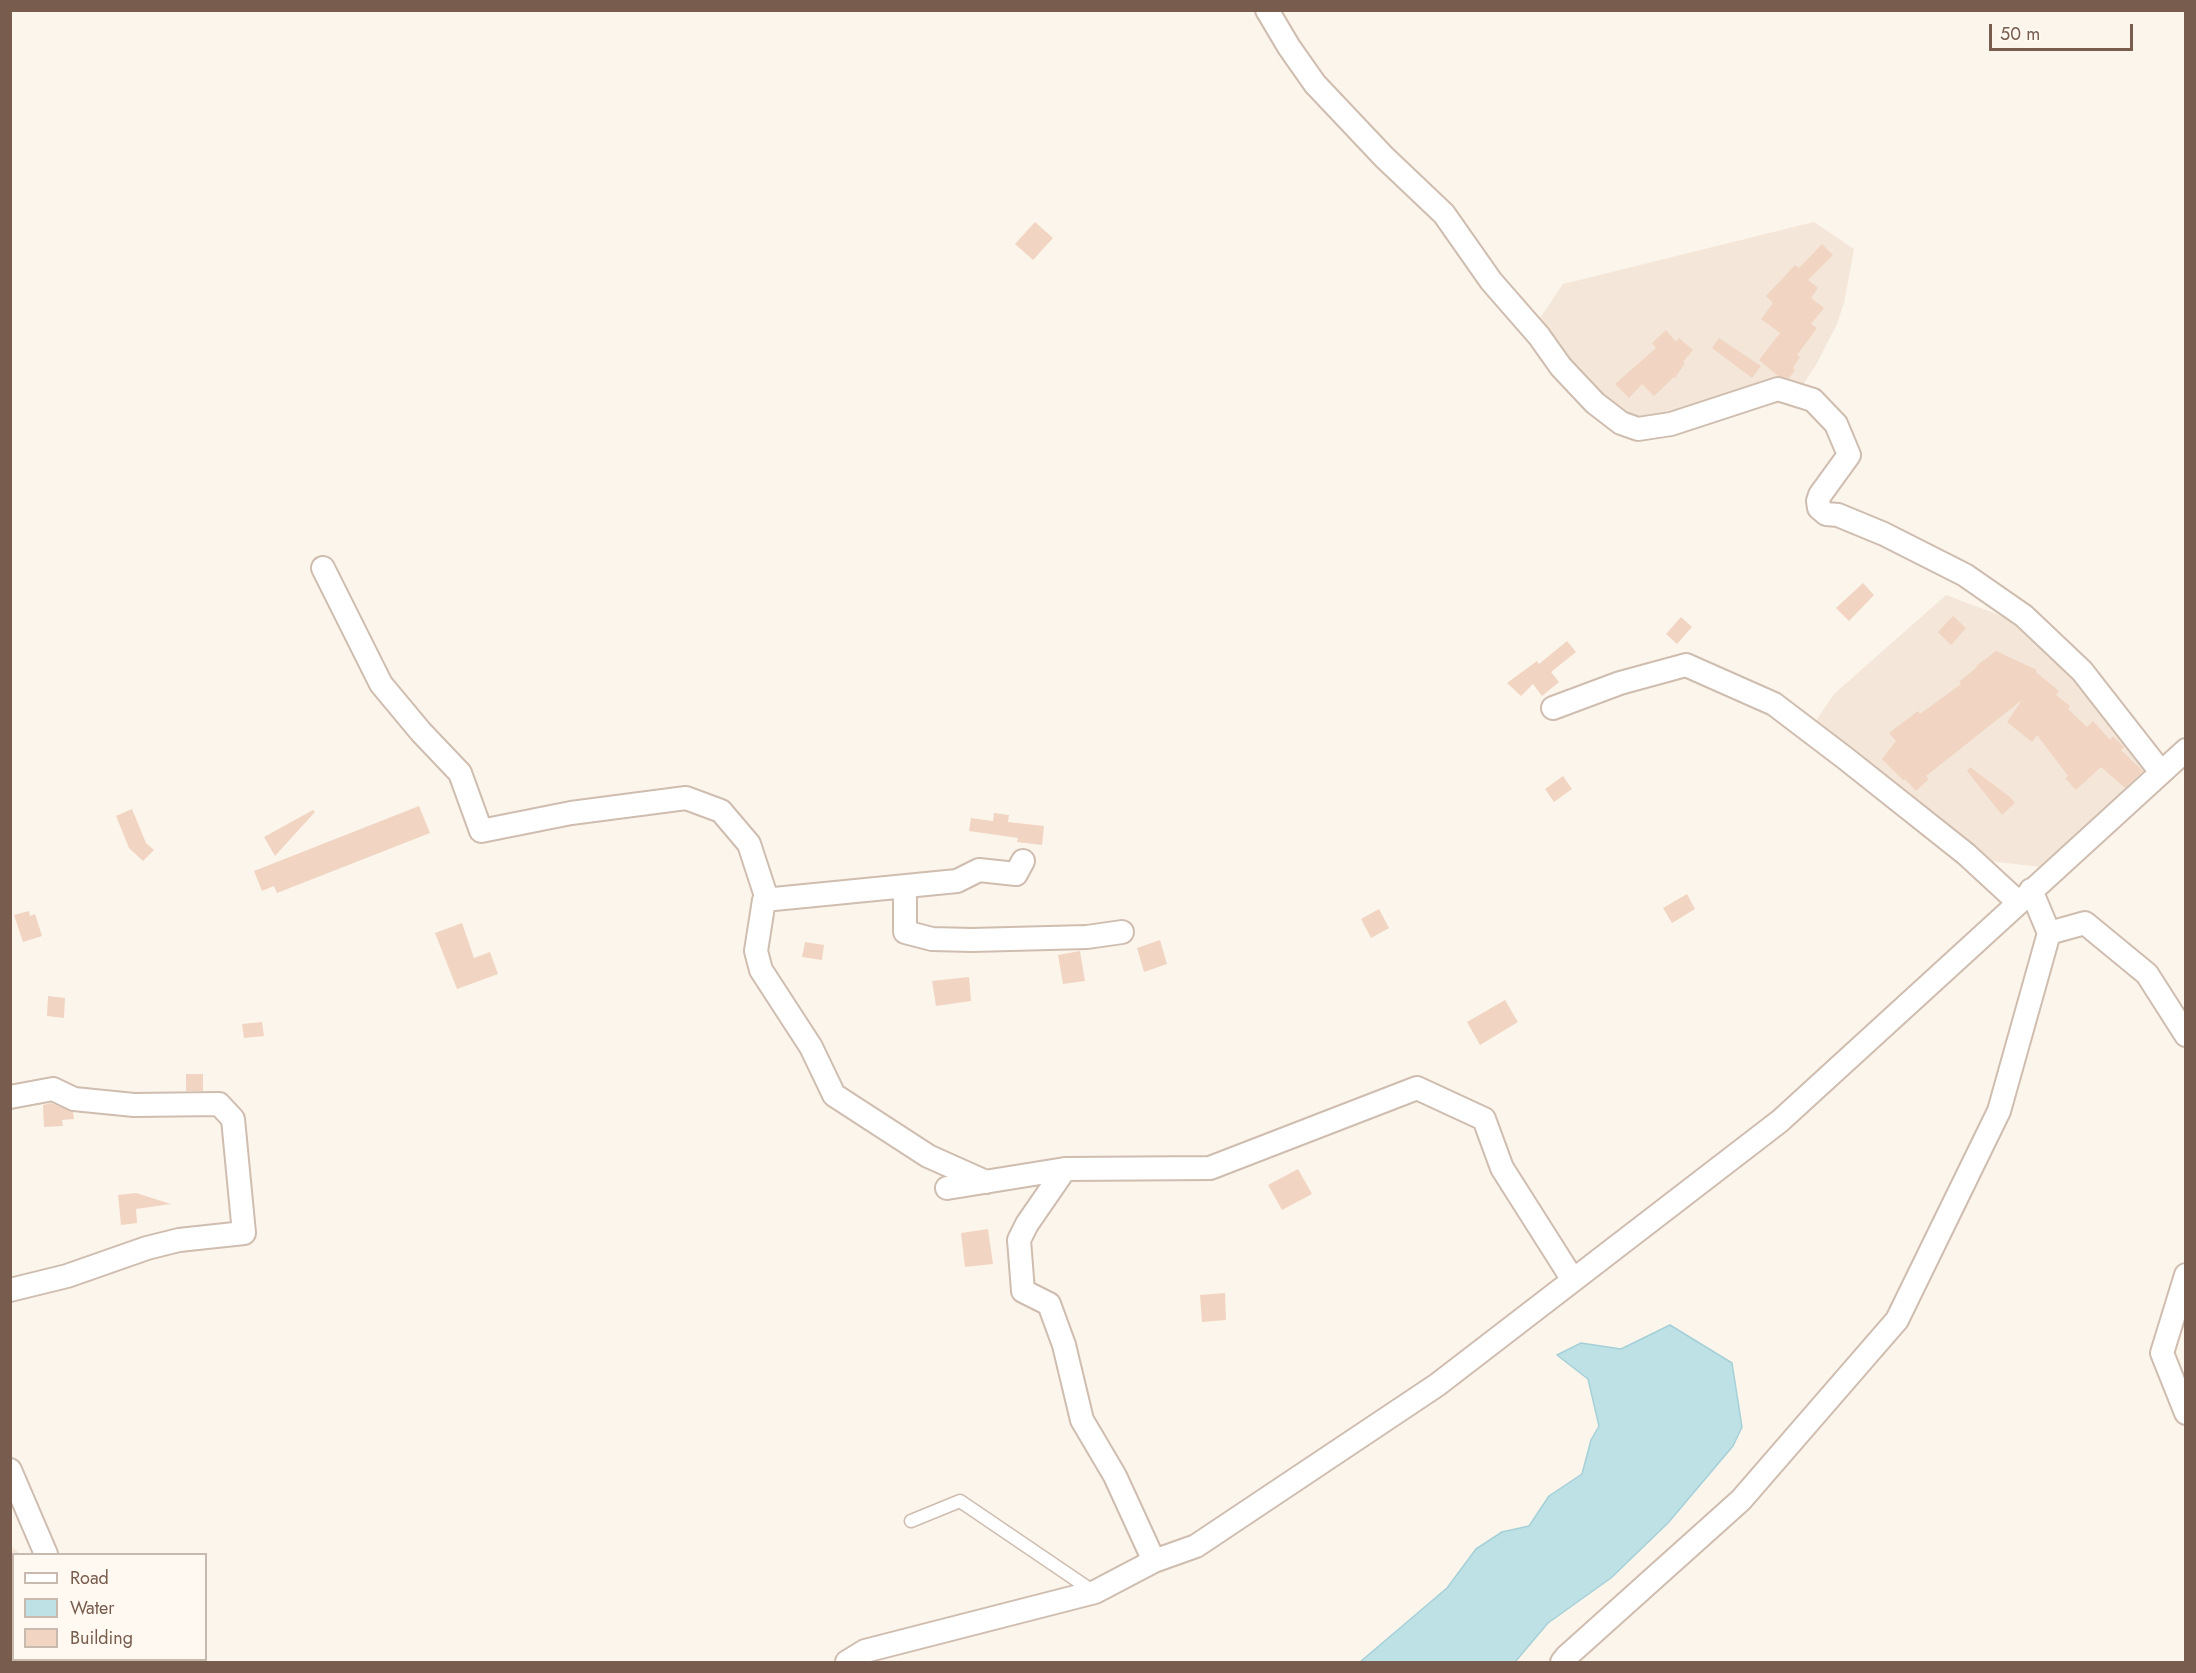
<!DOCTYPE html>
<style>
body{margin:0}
#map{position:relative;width:2196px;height:1673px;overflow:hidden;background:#fcf5eb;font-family:Jost,sans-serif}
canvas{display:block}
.frame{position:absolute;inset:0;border:12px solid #785c4d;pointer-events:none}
.legend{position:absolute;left:12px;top:1553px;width:195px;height:108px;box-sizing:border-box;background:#fff9f1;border:2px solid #c9baaf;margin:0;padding:8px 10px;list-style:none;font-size:18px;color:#785c4d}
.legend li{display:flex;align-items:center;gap:12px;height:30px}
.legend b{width:30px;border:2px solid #c9baaf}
.scale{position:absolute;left:1989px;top:24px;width:144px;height:27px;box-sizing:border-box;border:3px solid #785c4d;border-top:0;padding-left:8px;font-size:18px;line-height:21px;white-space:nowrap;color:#785c4d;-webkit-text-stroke:4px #fff9f1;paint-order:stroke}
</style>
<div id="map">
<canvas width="2196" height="1673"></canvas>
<div class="frame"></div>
<ul class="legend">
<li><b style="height:8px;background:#fff"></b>Road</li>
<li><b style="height:16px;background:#bee1e6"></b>Water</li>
<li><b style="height:16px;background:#f1d5c2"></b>Building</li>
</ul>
<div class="scale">50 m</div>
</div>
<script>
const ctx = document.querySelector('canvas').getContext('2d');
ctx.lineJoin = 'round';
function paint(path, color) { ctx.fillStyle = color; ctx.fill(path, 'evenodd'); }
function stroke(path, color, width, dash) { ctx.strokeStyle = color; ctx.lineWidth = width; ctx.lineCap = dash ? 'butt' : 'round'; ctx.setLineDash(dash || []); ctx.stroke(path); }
paint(new Path2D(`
 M 1814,222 L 1854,249 L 1844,303 L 1837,324 L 1816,365 L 1791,402 L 1661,418 L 1635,418 L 1594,391 L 1536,324 L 1563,284 Z
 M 1946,595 L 2002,616 L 2040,641 L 2164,764 L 2049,868 L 1981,860 L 1807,734 L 1834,694 Z
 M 10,1545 L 20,1554 L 14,1554 L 14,1660 L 91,1660 L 92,1662 L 11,1662 Z`), '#f4e7d9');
const water = new Path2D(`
 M 1670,1325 L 1732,1363 L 1742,1427 L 1733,1446 L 1668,1523 L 1611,1578 L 1548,1623 L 1515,1662 L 1360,1662 L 1447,1588 L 1476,1549 L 1502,1532 L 1529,1526 L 1549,1496 L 1582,1474 L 1591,1440 L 1599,1426 L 1588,1379 L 1557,1355 L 1581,1343 L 1621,1349 Z`);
paint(water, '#bee1e6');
stroke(water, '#a5d0d8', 1.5);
paint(new Path2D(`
 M 1035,222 L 1053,238 L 1033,260 L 1015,244 Z
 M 1822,244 L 1833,255 L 1808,280 L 1818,288 L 1811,298 L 1824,308 L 1811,324 L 1817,328 L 1797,355 L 1800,357 L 1793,368 L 1795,370 L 1789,378 L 1778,376 L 1759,360 L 1780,333 L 1761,319 L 1773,303 L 1766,296 L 1795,265 L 1799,268 Z
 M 1666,330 L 1676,342 L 1679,338 L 1693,350 L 1683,362 L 1685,363 L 1675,378 L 1674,377 L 1654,396 L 1642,384 L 1629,398 L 1615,384 L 1656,348 L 1652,343 Z
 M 1719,338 L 1761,366 L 1752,378 L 1712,348 Z
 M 1863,583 L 1874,595 L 1849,621 L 1836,608 Z
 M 1953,616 L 1966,628 L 1951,645 L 1938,632 Z
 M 1681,617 L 1692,627 L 1677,644 L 1666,634 Z
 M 1567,641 L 1576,652 L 1551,672 L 1559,682 L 1542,696 L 1533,684 L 1521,696 L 1507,683 L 1537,661 L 1539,664 Z
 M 1996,651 L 2037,670 L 2036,672 L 2059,691 L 2056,695 L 2070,706 L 2068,709 L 2087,727 L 2093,721 L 2110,740 L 2113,736 L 2124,747 L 2121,750 L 2143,771 L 2125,788 L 2101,767 L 2076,790 L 2065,778 L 2068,776 L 2037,735 L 2032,742 L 2007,722 L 2022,700 L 1926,776 L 1929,779 L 1916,791 L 1905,779 L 1904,781 L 1882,759 L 1896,741 L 1889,733 L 1918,711 L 1920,714 L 1961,684 L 1959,682 L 1977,667 L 1976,666 Z
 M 1970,767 L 2010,797 L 2015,803 L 2002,815 L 1967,771 Z
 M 1563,776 L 1572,789 L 1554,802 L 1545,789 Z
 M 419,806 L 430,833 L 277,893 L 274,886 L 262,891 L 254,871 Z
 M 132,809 L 146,843 L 154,850 L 143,861 L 129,848 L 116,816 Z
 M 313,810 L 315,812 L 275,856 L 264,837 Z
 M 994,813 L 1009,815 L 1008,822 L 1044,826 L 1042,845 L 1017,842 L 1018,838 L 969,831 L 971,818 L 993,821 Z
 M 1687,894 L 1695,909 L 1672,923 L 1663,908 Z
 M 1379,909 L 1389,928 L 1371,938 L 1361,919 Z
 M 29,911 L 30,916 L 35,914 L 42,936 L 23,942 L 14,915 Z
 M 462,923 L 474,958 L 490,952 L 498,974 L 457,989 L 435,933 Z
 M 1160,940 L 1167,964 L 1144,972 L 1137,948 Z
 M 805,942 L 824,945 L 822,960 L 802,957 Z
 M 1080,951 L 1085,981 L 1063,984 L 1058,955 Z
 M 969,977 L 971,1001 L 936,1006 L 932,981 Z
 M 48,996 L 65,998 L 64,1018 L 47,1016 Z
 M 1505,1000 L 1518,1022 L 1480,1045 L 1467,1022 Z
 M 262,1022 L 264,1036 L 244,1038 L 242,1024 Z
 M 186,1074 L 203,1074 L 203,1091 L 186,1091 Z
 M 51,1103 L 73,1112 L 74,1119 L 62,1120 L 63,1126 L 44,1127 L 43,1105 Z
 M 1298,1169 L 1312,1194 L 1282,1210 L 1268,1185 Z
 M 136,1193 L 171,1204 L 136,1209 L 137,1223 L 121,1225 L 118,1195 Z
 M 988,1229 L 993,1264 L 965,1267 L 961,1233 Z
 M 1225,1293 L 1226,1320 L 1202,1322 L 1200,1295 Z`), '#f1d5c2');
const service = new Path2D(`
 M 911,1521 L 960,1501 L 1094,1592`);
const minor = new Path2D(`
 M 1267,10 L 1289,47 L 1315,84 L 1384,157 L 1444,214 L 1491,281 L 1539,336 L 1561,367 L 1595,403 L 1621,423 L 1638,429 L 1671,424 L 1778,389 L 1813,400 L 1836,424 L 1849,455 L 1820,495 L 1818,501 L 1819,508 L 1826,514 L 1838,515 L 1884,534 L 1965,575 L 2024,616 L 2082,671 L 2161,772
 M 323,568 L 381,684 L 421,732 L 460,773 L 481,831 L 571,813 L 686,798 L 721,811 L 749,844 L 767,899
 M 1553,708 L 1620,683 L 1686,665 L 1774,704 L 1845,758 L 1966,854 L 2018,902
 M 905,887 L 905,932 L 932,939 L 972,940 L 1087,937 L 1122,932
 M 2049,933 L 2085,923 L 2147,974 L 2186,1035
 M 10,1097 L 53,1089 L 74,1099 L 134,1105 L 219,1104 L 233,1119 L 244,1233 L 179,1240 L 147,1248 L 67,1276 L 10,1290
 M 1065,1169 L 1210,1168 L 1417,1088 L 1484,1119 L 1502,1168 L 1573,1280
 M 986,1182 L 928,1156 L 834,1095 L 811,1047 L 761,970 L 756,951 L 764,900 L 957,881 L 979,870 L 1016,874 L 1023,861
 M 947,1188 L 1065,1169 L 1027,1224 L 1019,1240 L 1023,1291 L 1049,1304 L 1064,1345 L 1082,1420 L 1115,1476 L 1154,1561
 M 2186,1275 L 2162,1353 L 2186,1413
 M 10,1470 L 46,1554
 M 95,1660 L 97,1662
 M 847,1662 L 865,1651 L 1095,1592 L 1154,1561 L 1196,1546 L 1437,1385 L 1780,1121 L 2186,750
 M 1562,1662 L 1566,1657 L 1741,1500 L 1897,1320 L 1999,1111 L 2049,933 L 2031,890`);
stroke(service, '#cfbdaf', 15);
stroke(minor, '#cfbdaf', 26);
stroke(service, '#fff', 12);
stroke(minor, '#fff', 22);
</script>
